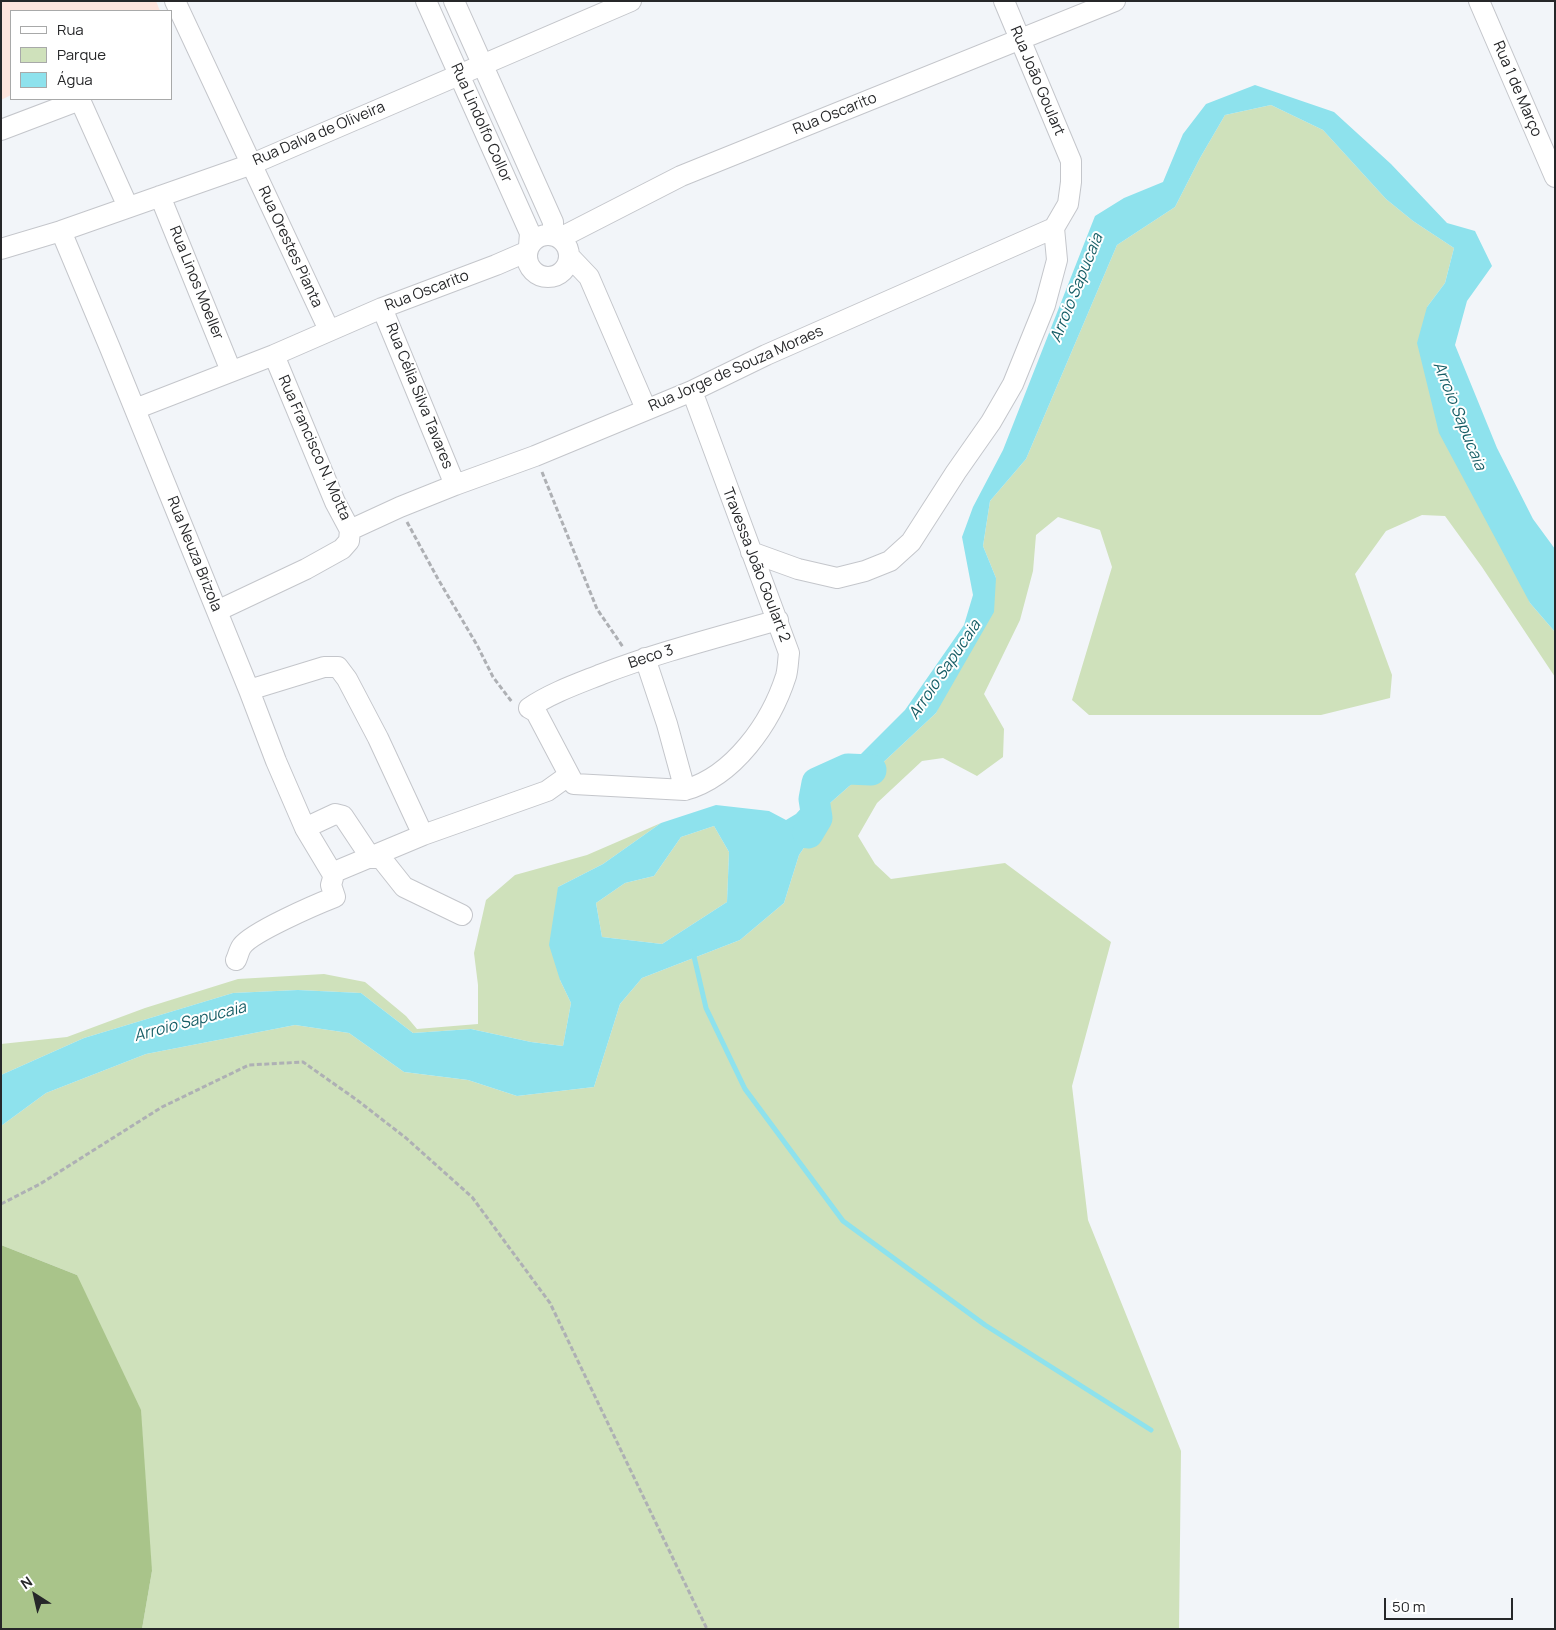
<!DOCTYPE html>
<meta charset="utf-8">
<style>
body{margin:0}
#map{position:relative;width:1556px;height:1630px;overflow:hidden;background:#f2f5f9;font-family:Manrope,sans-serif}
canvas{display:block}
.frame{position:absolute;inset:0;border:2px solid #262729;pointer-events:none}
.legend{position:absolute;left:10px;top:10px;width:162px;height:90px;box-sizing:border-box;background:#fff;border:1px solid #a8a9a9;margin:0;padding:6px 9px;list-style:none;font-size:15px;color:#262729}
.legend li{display:flex;align-items:center;gap:10px;height:25px}
.legend b{width:25px;border:1px solid #a8a9a9}
.north{position:absolute;left:10px;top:1570px;width:50px;height:50px;-webkit-text-stroke:4px #fff;paint-order:stroke;rotate:325deg;font-size:14px;font-weight:700;line-height:20px;text-align:center;color:#262729}
.north::after{content:'';display:block;margin:auto;width:18px;height:22px;background:#262729;clip-path:polygon(50% 0,100% 100%,50% 72%,0 100%)}
.scale{position:absolute;left:1384px;top:1598px;width:129px;height:22px;box-sizing:border-box;border:2px solid #262729;border-top:0;padding-left:6px;font-size:15px;line-height:18px;white-space:nowrap;color:#262729;-webkit-text-stroke:4px #fff;paint-order:stroke}
</style>
<div id="map">
<canvas width="1556" height="1630"></canvas>
<div class="frame"></div>
<ul class="legend">
<li><b style="height:6px;background:#fff"></b>Rua</li>
<li><b style="height:14px;background:#cfe1bb"></b>Parque</li>
<li><b style="height:14px;background:#8ee2ed"></b>Água</li>
</ul>
<div class="north">N</div>
<div class="scale">50 m</div>
</div>
<script>
const ctx = document.querySelector('canvas').getContext('2d');
ctx.lineJoin = 'round';
function paint(path, color) { ctx.fillStyle = color; ctx.fill(path, 'evenodd'); }
function stroke(path, color, width, dash) { ctx.strokeStyle = color; ctx.lineWidth = width; ctx.lineCap = dash ? 'butt' : 'round'; ctx.setLineDash(dash || []); ctx.stroke(path); }
function label(font, color, halo, rows, align = 'center') {
  ctx.font = font + ' Manrope,sans-serif'; ctx.lineWidth = 4; ctx.setLineDash([]); ctx.textBaseline = 'middle'; ctx.strokeStyle = halo; ctx.fillStyle = color; for (const [text, x, y, turn = 0] of rows) {
    ctx.save(); ctx.translate(x, y); ctx.rotate((+turn || 0) * Math.PI / 180); ctx.textAlign = isNaN(turn) ? turn : align; if (halo) ctx.strokeText(text, 0, 0); ctx.fillText(text, 0, 0); ctx.restore();
  }
}
paint(new Path2D(`
 M 1,1 L 156,1 L 160,11 L 11,11 L 11,95 L 1,100 Z`), '#fee4dd');
paint(new Path2D(`
 M 1271,105 L 1323,130 L 1386,199 L 1413,221 L 1454,248 L 1445,283 L 1427,307 L 1530,603 L 1555,632 L 1555,677 L 1482,567 L 1445,516 L 1422,515 L 1386,531 L 1355,574 L 1392,675 L 1390,698 L 1321,715 L 1089,715 L 1072,700 L 1112,567 L 1100,530 L 1058,517 L 1036,535 L 1033,571 L 1020,620 L 984,694 L 1004,729 L 1003,757 L 977,776 L 943,758 L 922,761 L 877,803 L 858,836 L 875,864 L 891,879 L 1005,863 L 1111,942 L 1072,1086 L 1088,1220 L 1181,1451 L 1179,1629 L 142,1629 L 152,1571 L 77,1275 L 1,1245 L 1,1126 L 46,1093 L 146,1054 L 295,1025 L 349,1033 L 404,1072 L 468,1080 L 517,1096 L 594,1087 L 620,1004 L 642,978 L 740,940 L 784,903 L 799,855 L 816,830 L 829,804 L 855,781 L 875,770 L 936,713 L 996,578 L 983,546 L 990,501 L 1026,459 L 1117,245 L 1175,207 L 1200,158 L 1225,115 Z
 M 661,823 L 603,864 L 558,887 L 560,980 L 571,1003 L 563,1046 L 531,1042 L 471,1029 L 413,1033 L 361,993 L 298,990 L 233,993 L 84,1038 L 1,1075 L 1,1044 L 67,1037 L 145,1008 L 238,979 L 324,974 L 365,982 L 406,1016 L 417,1029 L 478,1024 L 478,985 L 474,953 L 486,900 L 515,875 L 587,855 Z
 M 714,826 L 729,852 L 727,902 L 662,944 L 602,937 L 596,903 L 625,883 L 654,876 L 681,837 Z`), '#cfe1bb');
paint(new Path2D(`
 M 1,1245 L 77,1275 L 141,1410 L 152,1571 L 142,1629 L 1,1629 Z`), '#a9c48a');
paint(new Path2D(`
 M 1255,85 L 1334,112 L 1391,164 L 1447,223 L 1475,231 L 1492,266 L 1467,301 L 1455,345 L 1497,448 L 1533,519 L 1555,549 L 1555,632 L 1530,603 L 1439,433 L 1417,343 L 1427,307 L 1445,283 L 1454,248 L 1413,221 L 1386,199 L 1323,130 L 1271,105 L 1225,115 L 1200,158 L 1175,207 L 1117,245 L 1026,459 L 990,501 L 983,546 L 996,578 L 994,612 L 936,713 L 875,770 L 855,781 L 829,804 L 816,830 L 799,855 L 784,903 L 740,940 L 642,978 L 620,1004 L 594,1087 L 517,1096 L 468,1080 L 404,1072 L 349,1033 L 295,1025 L 146,1054 L 46,1093 L 1,1126 L 1,1075 L 84,1038 L 233,993 L 298,990 L 361,993 L 413,1033 L 471,1029 L 531,1042 L 563,1046 L 571,1003 L 560,980 L 549,945 L 558,887 L 603,864 L 661,823 L 716,805 L 769,811 L 786,820 L 796,814 L 840,765 L 861,754 L 905,710 L 964,625 L 973,595 L 962,537 L 973,507 L 1003,450 L 1095,216 L 1124,198 L 1163,182 L 1183,134 L 1206,104 ZM 714,826 L 729,852 L 727,902 L 662,944 L 602,937 L 596,903 L 625,883 L 654,876 L 681,837 Z`), '#8ee2ed');
stroke(new Path2D(`
 M 693,952 L 706,1008 L 745,1089 L 843,1221 L 985,1325 L 1151,1430`), '#8ee2ed', 5);
stroke(new Path2D(`
 M 808,833 L 817,818 L 814,799 L 817,783 L 848,769 L 871,770`), '#8ee2ed', 31);
const minor = new Path2D(`
 M 175,1 L 329,330
 M 426,1 L 530,233 L 529,246
 M 454,1 L 553,222 L 553,235
 M 1479,1 L 1555,177
 M 1,130 L 80,100 L 128,207
 M 160,196 L 231,371
 M 61,231 L 110,348 L 249,690 L 276,761 L 305,828 L 332,873 L 333,878 L 331,885 L 335,897 C 317,904 252,932 242,946 C 239,950 238,956 236,960
 M527 256a21 21 0 1 1 42 0a21 21 0 1 1-42 0Z
 M 560,238 L 681,176 L 1115,1
 M 1,249 L 61,231 L 252,164 L 631,1
 M 569,256 L 589,277 L 646,409
 M 382,308 L 455,485
 M 135,409 L 274,355 L 382,308 L 496,265 L 526,252
 M 350,530 L 400,507 L 455,485 L 535,456 L 692,391 L 766,355 L 1054,228 L 1068,204 L 1071,182 L 1071,161 L 1004,1
 M 751,552 L 798,569 L 837,578 L 865,571 L 890,561 L 911,542 L 956,472 L 991,422 L 1013,384 L 1045,305 L 1057,260 L 1054,228
 M 217,611 L 306,569 L 342,549 L 349,541 L 350,530 L 335,502 L 274,355
 M 645,658 L 667,724 L 685,790 L 574,784 L 536,712 L 529,708 C 551,693 577,684 602,674 C 659,652 719,637 778,620
 M 249,690 L 324,667 L 338,667 L 347,679 L 378,738 L 423,835
 M 685,790 C 734,776 771,723 786,676 C 788,669 788,660 789,653 L 692,391
 M 305,828 L 335,814 L 343,816 L 371,858 L 381,858 L 404,887 L 462,915
 M 332,873 L 423,835 L 547,791 L 568,776`);
stroke(minor, '#c4c6cb', 22);
stroke(new Path2D(`
 M 542,472 L 597,609 L 623,647
 M 407,522 L 438,579 L 477,645 L 493,677 L 512,702
 M 1,1204 L 40,1184 L 162,1107 L 249,1065 L 303,1062 L 357,1100 L 406,1138 L 472,1197 L 550,1303 L 707,1629`), '#aeb0b4', 3, [5, 2.5]);
stroke(minor, '#fff', 20);
label('15px', '#262729', '#fff', [
 ["Rua João Goulart",1037,81,67],
 ["Rua 1 de Março",1517,89,67],
 ["Rua Oscarito",835,114,-22],
 ["Rua Lindolfo Collor",481,123,66],
 ["Rua Dalva de Oliveira",319,134,-23],
 ["Rua Orestes Pianta",290,247,65],
 ["Rua Linos Moeller",196,283,68],
 ["Rua Oscarito",427,291,-21],
 ["Rua Jorge de Souza Moraes",736,369,-24],
 ["Rua Célia Silva Tavares",419,396,68],
 ["Rua Francisco N. Motta",314,448,66],
 ["Rua Neuza Brizola",194,554,68],
 ["Travessa João Goulart 2",756,565,69],
 ["Beco 3",651,657,-18]
]);
label('italic 16px', '#175e66', '#fff', [
 ["Arroio Sapucaia",1077,288,-68],
 ["Arroio Sapucaia",1459,416,68],
 ["Arroio Sapucaia",945,670,-56],
 ["Arroio Sapucaia",190,1022,-15]
]);
</script>
